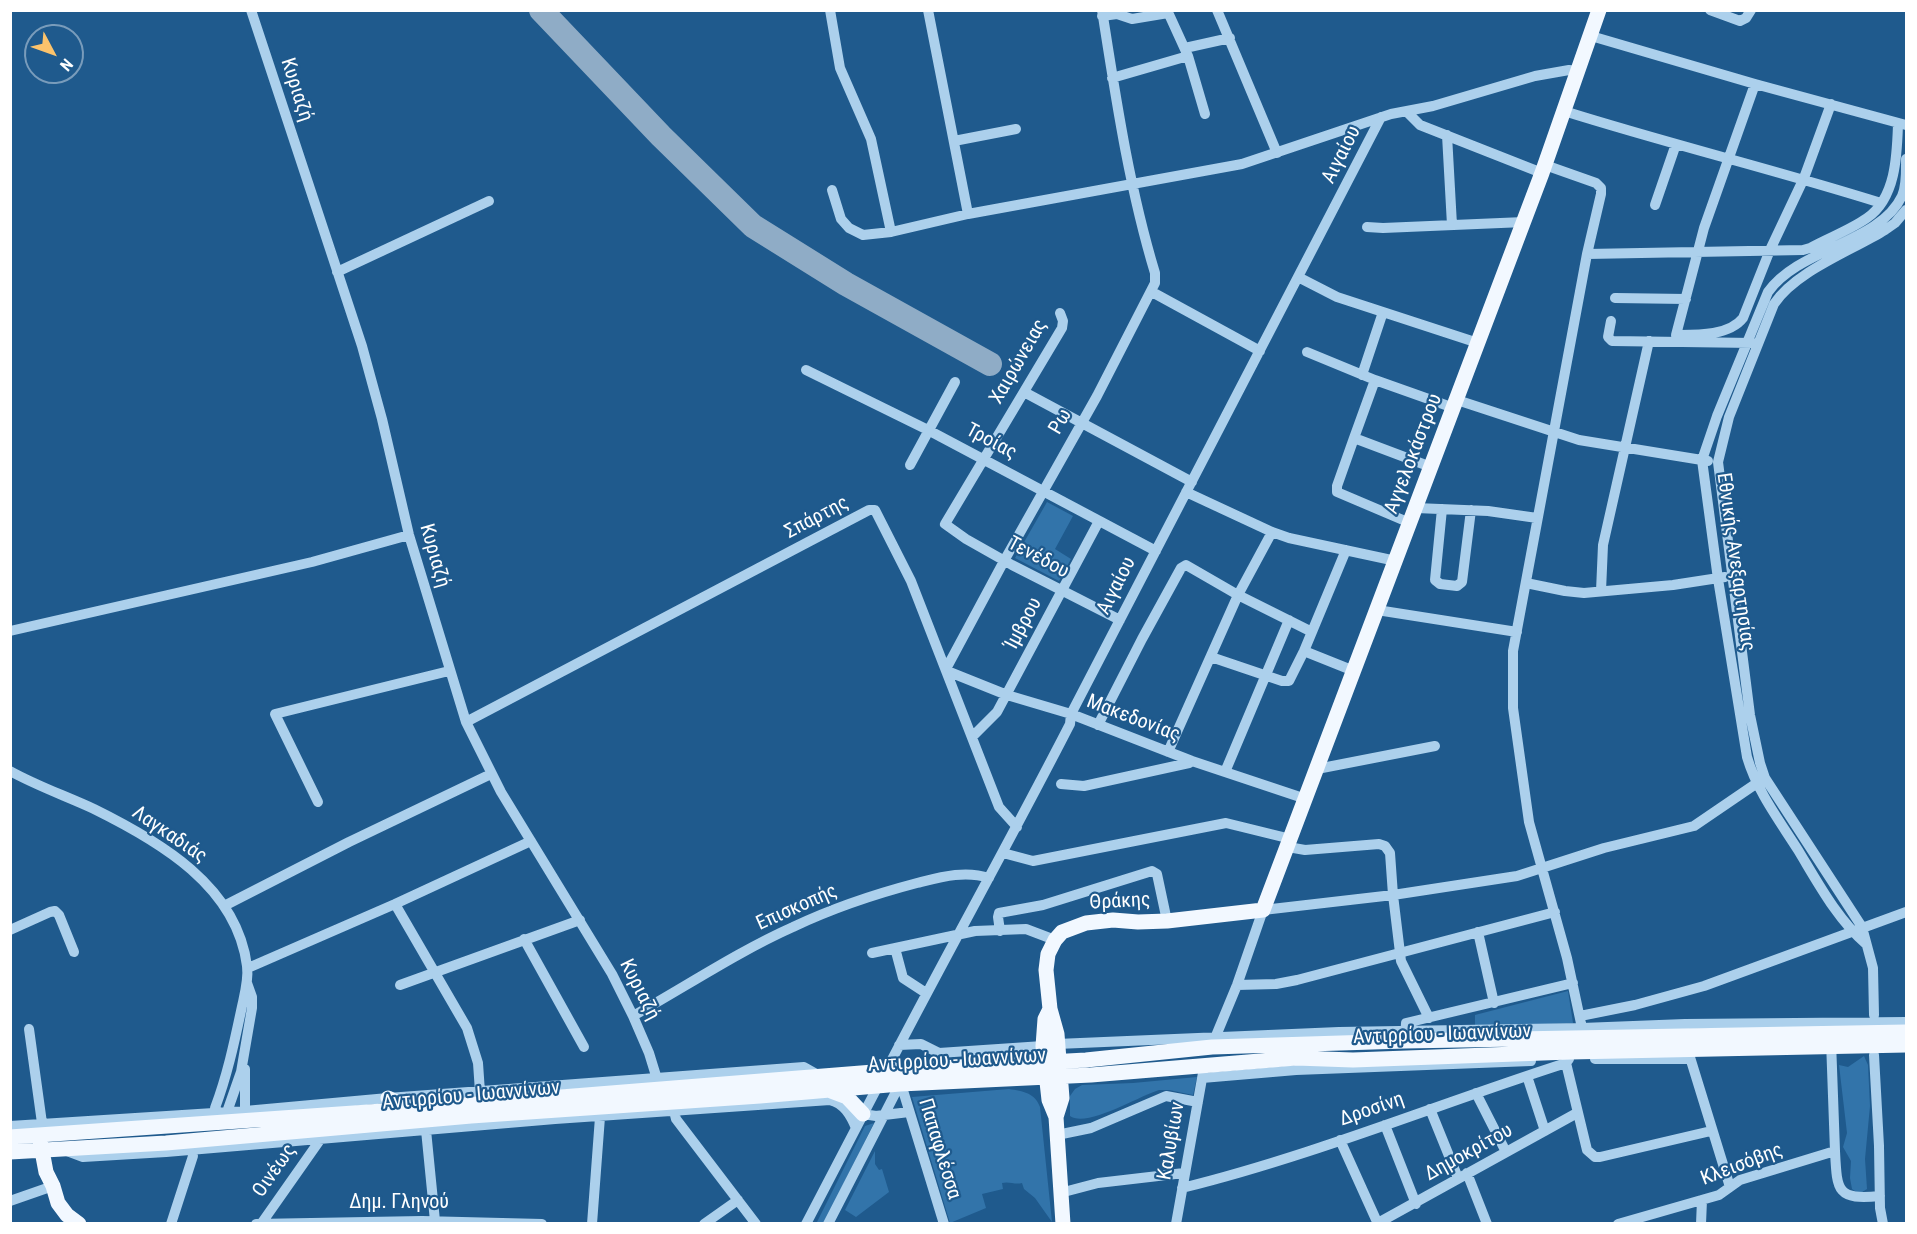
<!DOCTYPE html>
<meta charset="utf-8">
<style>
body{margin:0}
#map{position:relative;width:1917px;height:1234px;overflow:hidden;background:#1f5a8d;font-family:"Roboto Condensed",sans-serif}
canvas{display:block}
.frame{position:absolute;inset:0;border:12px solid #fff;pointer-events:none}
.north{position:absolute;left:24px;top:24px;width:60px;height:60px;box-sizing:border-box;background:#1f5a8d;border:2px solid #799cbb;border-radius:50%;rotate:131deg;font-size:16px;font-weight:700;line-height:24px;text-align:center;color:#fff}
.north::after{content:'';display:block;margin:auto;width:21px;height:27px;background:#fbc36c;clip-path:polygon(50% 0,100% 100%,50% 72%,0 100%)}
</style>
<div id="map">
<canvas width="1917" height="1234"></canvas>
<div class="frame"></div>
<div class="north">N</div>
</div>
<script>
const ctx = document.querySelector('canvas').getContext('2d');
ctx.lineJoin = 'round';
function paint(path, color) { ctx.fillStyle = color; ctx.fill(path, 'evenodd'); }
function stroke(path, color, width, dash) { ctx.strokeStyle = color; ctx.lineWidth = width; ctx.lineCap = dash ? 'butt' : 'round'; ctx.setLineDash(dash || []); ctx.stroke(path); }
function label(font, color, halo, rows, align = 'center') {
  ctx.font = font + ' "Roboto Condensed",sans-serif'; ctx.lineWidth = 4.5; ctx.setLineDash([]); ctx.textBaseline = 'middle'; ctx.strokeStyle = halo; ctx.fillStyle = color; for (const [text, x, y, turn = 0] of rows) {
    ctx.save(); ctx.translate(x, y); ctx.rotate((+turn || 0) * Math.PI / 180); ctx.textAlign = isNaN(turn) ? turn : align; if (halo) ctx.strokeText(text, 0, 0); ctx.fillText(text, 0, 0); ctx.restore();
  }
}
paint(new Path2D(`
 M 1047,502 L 1073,516 L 1055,549 L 1071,559 L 1059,581 L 1015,558 Z
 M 1568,991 L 1573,1023 L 1475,1027 L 1475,1015 Z
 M 1864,1056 L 1868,1065 L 1870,1106 L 1865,1159 L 1867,1189 L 1859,1194 L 1852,1189 L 1850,1178 L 1851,1161 L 1843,1147 L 1847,1133 L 1839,1065 L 1848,1067 Z
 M 1197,1077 L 1193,1095 L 1169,1090 L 1159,1090 C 1139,1096 1087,1128 1070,1116 L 1070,1096 L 1075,1089 L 1082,1085 L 1133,1083 Z
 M 1009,1089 C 1023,1091 1035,1093 1040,1107 L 1052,1222 L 1035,1198 L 1024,1189 L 1022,1183 C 1015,1185 1009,1181 1002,1183 L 1003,1189 L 982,1194 L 986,1208 L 950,1223 L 912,1097 Z
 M 874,1123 L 824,1223 L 816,1224 L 865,1126 Z
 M 875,1151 L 875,1164 L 879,1170 L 882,1169 L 889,1192 L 856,1217 L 845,1210 Z`), '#3274aa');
stroke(new Path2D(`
 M 541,10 L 661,136 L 753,226 L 846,284 L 990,364`), '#8facc6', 24);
stroke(new Path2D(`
 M 251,10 L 362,346 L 382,419 L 409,535 L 466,722 L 501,792 L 612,974 L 633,1016 L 649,1053 L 657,1079
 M 830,10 L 840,68 L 871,139 L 891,232
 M 928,10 L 968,214
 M 1167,10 L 1188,56 L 1205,114
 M 1217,10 L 1277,153
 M 1710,10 L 1740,21 L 1746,18 L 1751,10
 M 1102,16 L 1117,14 L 1132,19 L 1168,13
 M 1591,36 L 1755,84 L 1906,125
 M 1185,48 L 1230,38
 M 1112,78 L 1188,56
 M 1755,84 L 1704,228 L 1676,335 C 1696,335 1729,336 1743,318 L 1770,250 L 1804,178 L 1831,104
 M 1564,111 C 1669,144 1776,170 1881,203
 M 1407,112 L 1420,125 L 1542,173
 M 1447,135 L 1452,225
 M 954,141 L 1016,129
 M 1545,165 L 1596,183 L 1601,188 L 1601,194 L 1587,254 L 1513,651 L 1513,708 L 1529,822 L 1567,958 L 1582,1028
 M 832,190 L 841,219 L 849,228 L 863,235 L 891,232 L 968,214 L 1242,164 L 1391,114 L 1433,106 L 1535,76 L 1569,70 L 1578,71
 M 1655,205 L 1676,144
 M 1367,227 L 1383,228 L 1524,222
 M 1587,254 L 1803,250 L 1810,248 C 1828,238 1850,230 1867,218 C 1896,198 1897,155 1898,124
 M 337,272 L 489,201
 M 1298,277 L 1337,297 L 1478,343
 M 1152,292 L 1260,351
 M 1615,298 L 1686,299
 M 1060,313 L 1063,321 L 1062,328 L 945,524 L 966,539 L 1012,565 L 1120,620
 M 1611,321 L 1608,337 L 1612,341 L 1753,343
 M 1307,352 L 1375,380 L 1454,408
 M 806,370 L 928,430 L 1156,551
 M 1362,375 L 1383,312
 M 1375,380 L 1354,438 L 1431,467
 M 1024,392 L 1192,482
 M 1457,400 L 1579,440 L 1708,461
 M 1354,438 L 1337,486 L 1337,492 L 1410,523
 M 910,465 L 955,382
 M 1186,492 L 1272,532 L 1289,538 L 1396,561
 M 1416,508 L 1488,511 L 1537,518
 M 1442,509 L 1435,580 L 1440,584 L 1457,586 L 1462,582 L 1471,510
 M 1526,583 L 1565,591 L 1584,593 L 1673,585 L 1725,577
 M 1601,591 L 1603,545 L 1649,341
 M 1377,610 L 1517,632
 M 10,631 L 312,562 L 409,535
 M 1304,651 L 1354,671
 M 1211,657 L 1282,681 L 1289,681 L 1304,651 L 1346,550
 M 946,669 L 1004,561 L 1097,396 L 1155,283 L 1155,273 C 1129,187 1116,99 1102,10
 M 947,671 L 1007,695 L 1071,714 L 1192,761 L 1306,799
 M 466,722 L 869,510 L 875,510 L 911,581 L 999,807 L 1017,827
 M 1098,725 L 1142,639 L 1181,568 L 1186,565 L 1238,595 L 1312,632
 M 972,737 L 997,712 L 1099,521
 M 1168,752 L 1238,595 L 1272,532
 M 1317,769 L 1435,746
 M 10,771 C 37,786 66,796 94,809 C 159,841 237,886 247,966 C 249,981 244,996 241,1011 C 234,1044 227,1076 215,1108
 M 1225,772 L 1289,620
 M 1061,784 L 1084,786 L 1189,763 L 1192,761
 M 318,802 L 275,714 L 449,671
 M 1288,847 L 1305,850 L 1379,844 L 1385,846 L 1390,853 L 1393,895 L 1401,961 L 1429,1018
 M 1003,853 L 1033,861 L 1226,823 L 1291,839
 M 395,904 L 467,1028 L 478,1063 L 480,1092
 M 224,906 L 349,842 L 491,774
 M 10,930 L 50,912 L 55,911 L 59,915 L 74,952
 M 1000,931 L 998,917 L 999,913 L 1043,905 L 1152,871 L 1157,874 L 1167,921
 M 1478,932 L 1494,1003
 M 524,939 L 584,1047
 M 1866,944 C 1837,919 1818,883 1798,850 C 1779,820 1757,791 1747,757 L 1718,579 L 1702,460 L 1717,416 L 1768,292 C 1799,248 1880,243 1902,196 C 1907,185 1906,171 1906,159
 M 895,948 L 903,978 L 926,993
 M 872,953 L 975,931 L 1026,929 L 1055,940
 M 248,968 L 395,904 L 531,841
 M 400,985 L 580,920
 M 1237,985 L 1276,984 L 1297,980 L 1555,912
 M 1874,1015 L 1873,968 L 1862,927 L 1765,778 L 1760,763 L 1750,715 L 1718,462 L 1729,417 L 1774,304 C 1796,271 1851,251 1885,230 L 1895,223 L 1906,210
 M 633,1016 C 685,987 739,951 793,927 C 833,908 875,894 917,883 C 941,877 965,870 989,878
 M 1580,1016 L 1635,1005 L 1704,986 L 1906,912
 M 29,1029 L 42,1123
 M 1405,1038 L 1406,1023 L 1573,983
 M 1831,1041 L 1835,1151
 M 1213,1043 L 1237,985 L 1263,910 L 1393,895 L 1517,876 L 1604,848 L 1694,826 L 1760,781
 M 1057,1044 L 1339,1032 L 1582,1028 L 1685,1024 L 1906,1022
 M 899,1045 L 921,1044 L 939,1053 L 1043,1046
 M 1689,1054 L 1730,1187
 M 1874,1055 L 1879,1146 L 1880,1208 L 1883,1224
 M 1595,1059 L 1690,1059
 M 1566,1063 L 1587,1150 L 1595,1157 L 1600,1157 L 1711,1131
 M 886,1071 C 946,955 1010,841 1070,724 L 1071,714 L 1381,117
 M 1527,1076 L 1545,1131
 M 1202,1078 L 1296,1070 L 1531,1061
 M 901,1084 L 944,1224
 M 1476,1093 L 1506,1152
 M 1430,1109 L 1458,1178
 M 245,1111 L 245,1069
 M 674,1111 L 676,1119 L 756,1224
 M 227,1112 L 241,1072 L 252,1008 L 252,997 L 247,983
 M 863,1114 L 876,1116 L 909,1112
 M 1385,1125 L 1416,1204
 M 10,1126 L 245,1111 L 388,1098 L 804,1067 L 820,1076
 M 426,1130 L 435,1221
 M 1057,1135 L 1091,1128 L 1166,1096 L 1198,1102
 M 1340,1140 L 1378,1224
 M 67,1151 L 83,1157 L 166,1152 L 555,1119 L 830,1100 C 844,1103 851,1116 856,1128
 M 1467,1173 L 1487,1224
 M 1182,1188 C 1312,1156 1438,1104 1566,1063 L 1569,1059
 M 1060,1193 L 1098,1183 L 1184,1173
 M 10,1201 L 53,1186
 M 1378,1223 L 1577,1113
 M 171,1224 L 193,1156
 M 256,1224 L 422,1221 L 542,1224
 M 261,1224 L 320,1140
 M 592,1224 L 600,1117
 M 704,1224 L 738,1200
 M 806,1224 L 878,1086
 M 828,1224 L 900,1084
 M 1176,1224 L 1203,1073
 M 1618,1224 L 1719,1195 L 1740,1180 L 1835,1151 C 1837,1192 1837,1200 1880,1196
 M 1701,1224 L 1702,1200`), '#acd0ec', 10);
stroke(new Path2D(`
 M 1050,1009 L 1045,1019 L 1043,1046 L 1049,1100 L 1056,1117 L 1063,1224
 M 831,1091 L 847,1097 L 863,1114
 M 388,1098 L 411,1109
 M 1056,1117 L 1062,1098 L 1057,1034 L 1050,1009 L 1046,970 L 1048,954 L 1055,940 L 1062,932 L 1086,923 L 1113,920 L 1138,922 L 1167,921 L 1263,910 L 1542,173 L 1599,10
 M 10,1137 L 411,1109 L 886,1071 L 1086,1060 L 1212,1047 L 1405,1041 L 1906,1032
 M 40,1140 L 46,1172 L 53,1186 L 58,1203 L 67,1215 L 79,1224
 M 10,1152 L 166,1143 L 471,1116 L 760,1096 L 900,1084 L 1091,1075 L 1296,1058 L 1353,1060 L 1570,1052 L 1906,1045`), '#f2f8ff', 15);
label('20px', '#fff', '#1f5a8d', [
 ["Κυριαζή",296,90,72],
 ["Αιγαίου",1342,155,-63],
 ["Χαιρώνειας",1019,362,-60],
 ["Ρω",1061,422,-60],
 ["Τροίας",991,442,28],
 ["Αγγελοκάστρου",1414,454,-69],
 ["Σπάρτης",817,518,-28],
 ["Κυριαζή",434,556,74],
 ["Τενέδου",1038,558,28],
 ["Εθνικής Ανεξαρτησίας",1735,562,82],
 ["Αιγαίου",1117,586,-63],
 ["Ίμβρου",1024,624,-62],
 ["Μακεδονίας",1133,719,21],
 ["Λαγκαδιάς",169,835,34],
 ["Θράκης",1120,902,-3],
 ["Επισκοπής",797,908,-24],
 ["Κυριαζή",639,990,63],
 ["Αντιρρίου - Ιωαννίνων",1442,1035,-2],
 ["Αντιρρίου - Ιωαννίνων",957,1061,-3],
 ["Αντιρρίου - Ιωαννίνων",471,1096,-5],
 ["Δροσίνη",1372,1110,-19],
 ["Καλυβίων",1172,1141,-80],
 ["Παπαφλέσσα",939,1149,73],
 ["Δημοκρίτου",1469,1153,-29],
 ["Κλεισόβης",1742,1165,-21],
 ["Οινέως",275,1171,-55],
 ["Δημ. Γληνού",399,1203]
]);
</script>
